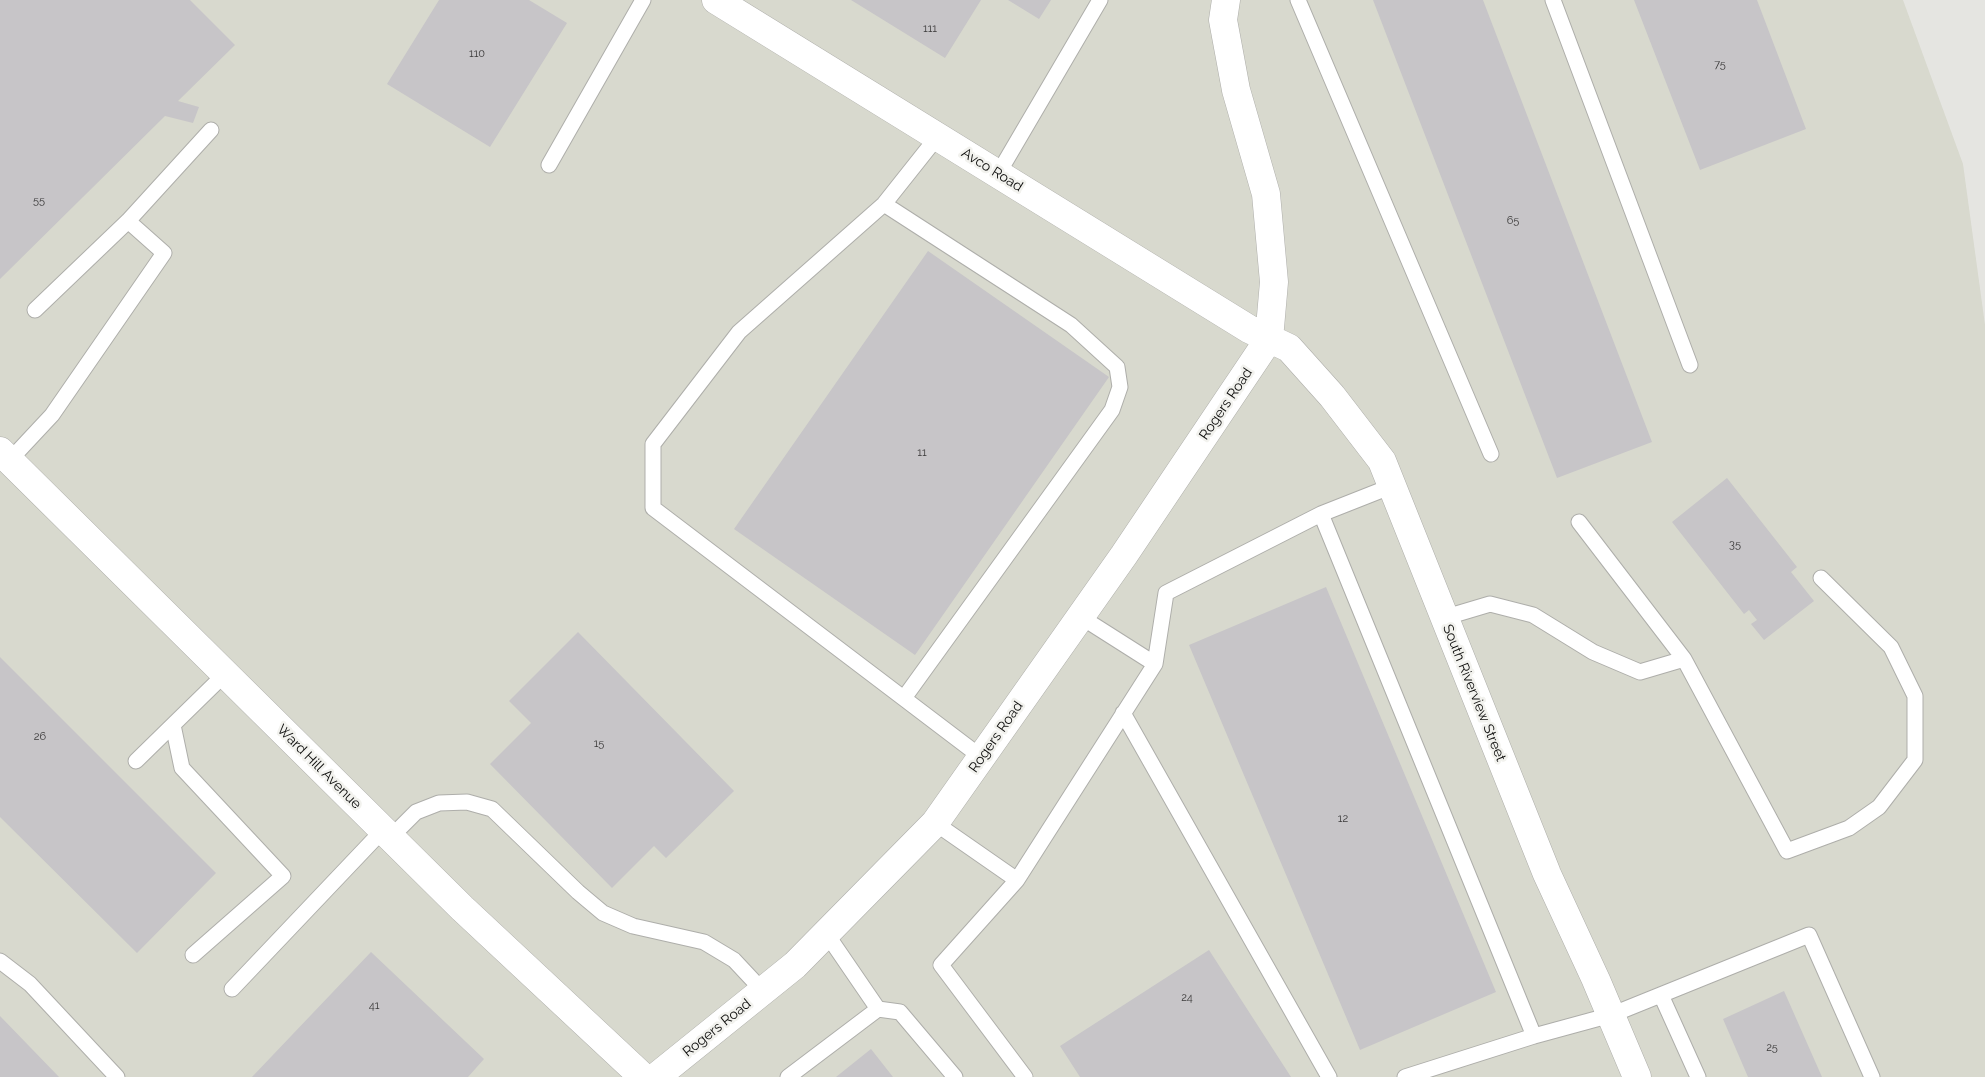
<!DOCTYPE html>
<style>
body{margin:0}
canvas{display:block;background:#e5e5e1}
</style>
<canvas width="1985" height="1077"></canvas>
<script>
const ctx = document.querySelector('canvas').getContext('2d');
ctx.lineJoin = 'round';
function paint(path, color) { ctx.fillStyle = color; ctx.fill(path, 'evenodd'); }
function stroke(path, color, width, dash) { ctx.strokeStyle = color; ctx.lineWidth = width; ctx.lineCap = dash ? 'butt' : 'round'; ctx.setLineDash(dash || []); ctx.stroke(path); }
function label(font, color, halo, rows, align = 'center') {
  ctx.font = font + ' Raleway,sans-serif'; ctx.lineWidth = 5; ctx.setLineDash([]); ctx.textBaseline = 'middle'; ctx.strokeStyle = halo; ctx.fillStyle = color; for (const [text, x, y, turn = 0] of rows) {
    ctx.save(); ctx.translate(x, y); ctx.rotate((+turn || 0) * Math.PI / 180); ctx.textAlign = isNaN(turn) ? turn : align; if (halo) ctx.strokeText(text, 0, 0); ctx.fillText(text, 0, 0); ctx.restore();
  }
}
paint(new Path2D(`
 M 0,0 L 1903,0 L 1963,164 L 1985,325 L 1985,1077 L 0,1077 Z`), '#d8d9ce');
paint(new Path2D(`
 M 0,0 L 190,0 L 235,45 L 178,101 L 199,107 L 193,123 L 165,116 L 0,279 Z
 M 439,0 L 529,0 L 567,23 L 490,147 L 387,84 Z
 M 851,0 L 981,0 L 945,58 Z
 M 1008,0 L 1051,0 L 1039,19 Z
 M 1373,0 L 1483,0 L 1652,442 L 1557,478 Z
 M 1634,0 L 1757,0 L 1806,129 L 1700,170 Z
 M 928,251 L 1109,377 L 915,655 L 734,529 Z
 M 1727,478 L 1797,567 L 1791,572 L 1814,601 L 1764,640 L 1751,624 L 1757,620 L 1749,610 L 1744,614 L 1672,522 Z
 M 1326,587 L 1496,992 L 1360,1050 L 1189,645 Z
 M 578,632 L 734,791 L 666,858 L 654,846 L 612,888 L 490,764 L 531,723 L 509,701 Z
 M 0,657 L 216,873 L 137,953 L 0,817 Z
 M 1209,950 L 1291,1077 L 1080,1077 L 1060,1046 Z
 M 371,952 L 484,1059 L 468,1077 L 252,1077 Z
 M 1784,991 L 1822,1077 L 1748,1077 L 1723,1019 Z
 M 0,1016 L 59,1077 L 0,1077 Z
 M 871,1049 L 893,1077 L 836,1077 Z`), '#c7c5c8');
const service = new Path2D(`
 M 1298,0 L 1491,454
 M 1553,0 L 1690,365
 M 938,136 L 884,204 L 739,332 L 653,444 L 653,508 L 981,757
 M 549,165 L 643,0
 M 998,174 L 1100,0
 M 884,204 L 1071,325 L 1117,367 L 1120,387 L 1112,410 L 904,698
 M 35,310 L 128,221 L 211,130
 M 9,461 L 52,415 L 164,253 L 128,221
 M 1321,514 L 1534,1036 L 1611,1015 L 1809,935 L 1872,1077
 M 1579,522 L 1684,659
 M 1443,618 L 1490,604 L 1533,615 L 1593,652 L 1640,672 L 1684,659 L 1787,851 L 1849,828 L 1879,807 L 1915,760 L 1915,696 L 1891,647 L 1821,578
 M 1155,664 L 1166,593 L 1321,514 L 1392,486
 M 1123,713 L 1329,1077
 M 173,725 L 182,768 L 283,876 L 193,955
 M 136,761 L 225,674
 M 935,823 L 1017,880 L 941,965 L 1025,1077
 M 391,837 L 416,812 L 439,803 L 467,802 L 492,809 L 578,892 L 603,913 L 633,926 L 704,942 L 734,960 L 763,991
 M 1017,880 L 1155,664 L 1081,617
 M 0,961 L 30,984 L 117,1077
 M 232,989 L 383,830
 M 1661,995 L 1698,1077
 M 878,1009 L 900,1012 L 955,1077
 M 788,1077 L 878,1009 L 826,933
 M 1405,1077 L 1534,1036`);
const minor = new Path2D(`
 M 716,0 L 1249,329 L 1289,348 L 1332,396 L 1382,461 L 1547,874 L 1596,980 L 1637,1077
 M 0,451 L 462,908 L 643,1077
 M 656,1077 L 795,965 L 935,823 L 1124,555 L 1269,339 L 1274,282 L 1266,194 L 1236,90 L 1223,20 L 1226,0`);
stroke(service, '#aeaeaa', 17);
stroke(minor, '#aeaeaa', 29);
stroke(service, '#fff', 15);
stroke(minor, '#fff', 28);
label('11px', '#3b3a3a', null, [
 ["111",930,29],
 ["110",477,54],
 ["75",1720,65],
 ["55",39,201],
 ["65",1513,221],
 ["11",922,453],
 ["35",1735,545],
 ["26",40,737],
 ["15",599,744],
 ["12",1343,819],
 ["24",1187,998],
 ["41",374,1006],
 ["25",1772,1048]
]);
label('14px', '#0c0c0b', '#f2f2ee', [
 ["Avco Road",992,170,32],
 ["Rogers Road",1226,404,-56],
 ["South Riverview Street",1474,693,68],
 ["Rogers Road",996,737,-55],
 ["Ward Hill Avenue",319,767,45],
 ["Rogers Road",717,1028,-39]
]);
</script>
